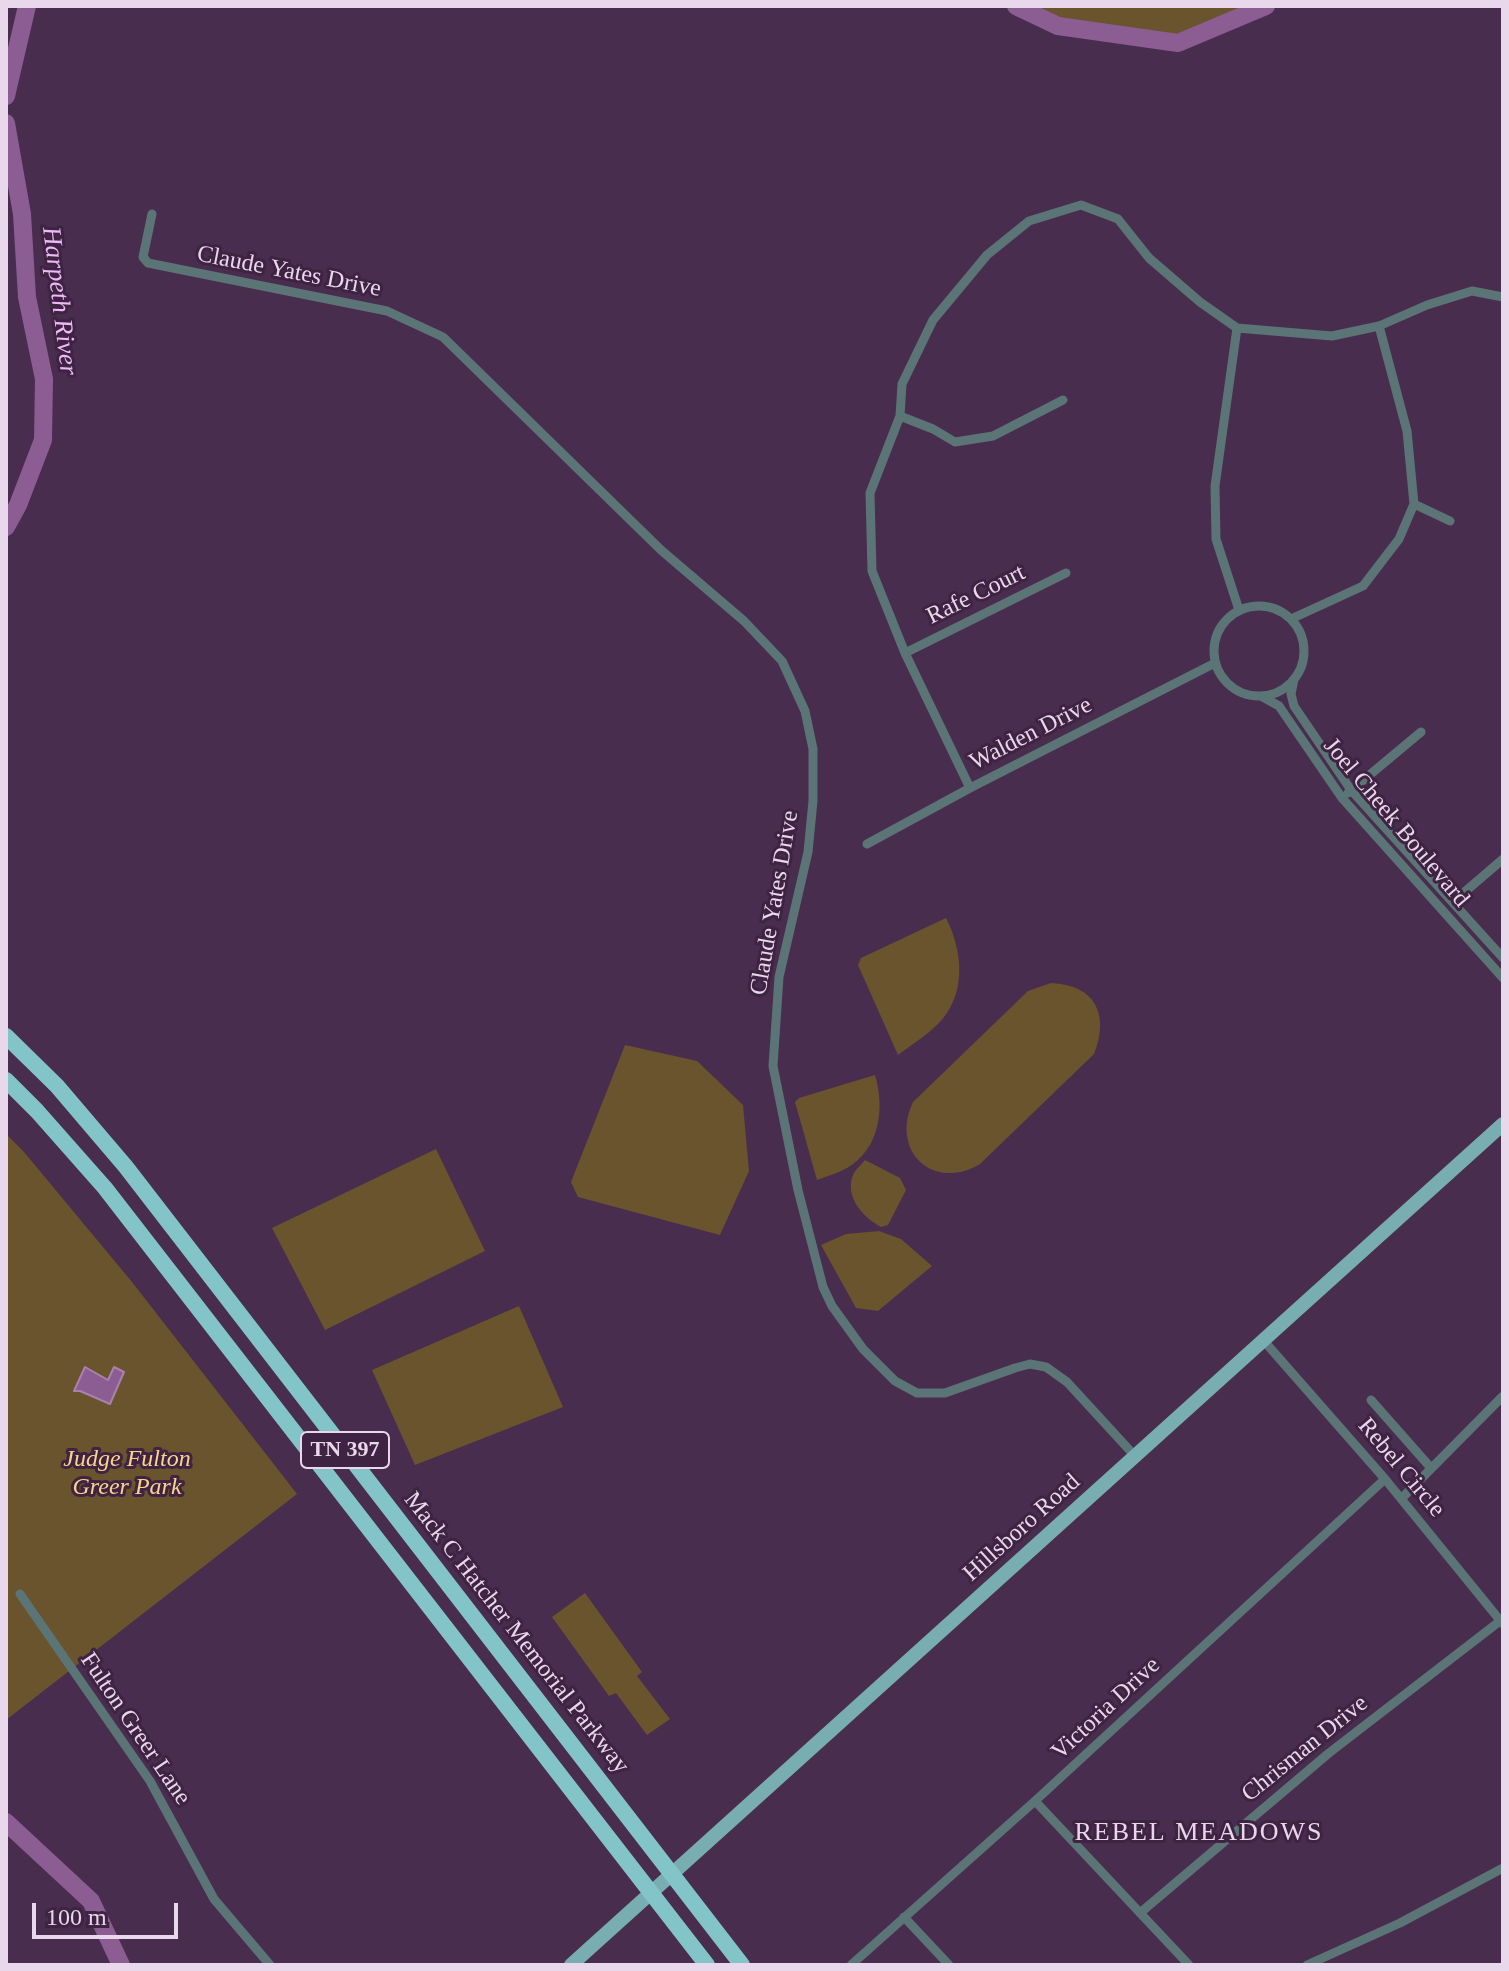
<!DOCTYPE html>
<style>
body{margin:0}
#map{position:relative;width:1509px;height:1971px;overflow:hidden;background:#492d4e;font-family:Georgia,serif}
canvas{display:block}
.frame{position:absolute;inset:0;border:8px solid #e9d7eb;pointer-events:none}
.scale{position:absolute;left:32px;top:1903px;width:146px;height:36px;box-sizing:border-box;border:4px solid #e9d7eb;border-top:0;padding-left:10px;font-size:24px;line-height:28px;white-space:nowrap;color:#e9d7eb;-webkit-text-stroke:6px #3f2343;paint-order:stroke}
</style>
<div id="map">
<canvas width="1509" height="1971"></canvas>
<div class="frame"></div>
<div class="scale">100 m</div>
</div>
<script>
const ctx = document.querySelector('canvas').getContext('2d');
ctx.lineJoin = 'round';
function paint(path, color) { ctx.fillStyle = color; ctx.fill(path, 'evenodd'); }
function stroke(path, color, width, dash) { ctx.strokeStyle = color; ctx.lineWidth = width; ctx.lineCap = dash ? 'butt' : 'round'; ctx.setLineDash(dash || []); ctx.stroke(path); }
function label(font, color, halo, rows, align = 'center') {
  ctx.font = font + ' Georgia,serif'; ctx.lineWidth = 6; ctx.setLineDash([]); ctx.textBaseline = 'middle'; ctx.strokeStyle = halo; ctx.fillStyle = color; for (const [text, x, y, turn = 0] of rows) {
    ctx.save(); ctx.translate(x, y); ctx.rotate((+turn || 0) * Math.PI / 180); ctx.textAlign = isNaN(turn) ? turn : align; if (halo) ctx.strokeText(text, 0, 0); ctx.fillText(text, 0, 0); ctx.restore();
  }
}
paint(new Path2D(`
 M 1016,6 L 1266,6 L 1178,43 L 1058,26 Z
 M 946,918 C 963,951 967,995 938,1024 C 926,1036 911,1045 898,1055 L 858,965 L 861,958 Z
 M 1051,983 C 1095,985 1110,1014 1094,1054 L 980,1164 C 933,1192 890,1151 913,1102 L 1028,991 Z
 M 625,1045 L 697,1061 L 743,1105 L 749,1171 L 720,1235 L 578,1197 L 571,1182 Z
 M 875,1075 C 885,1108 880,1149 847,1168 C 838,1173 827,1176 817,1180 L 795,1102 L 799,1098 Z
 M 6,1134 L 24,1152 L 132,1282 L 297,1494 L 6,1720 Z
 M 436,1149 L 485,1251 L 325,1330 L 272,1228 Z
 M 865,1160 L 900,1178 L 906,1190 L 888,1225 L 881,1227 C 864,1218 844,1197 853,1175 C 855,1170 862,1164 865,1160 Z
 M 879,1231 L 901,1239 L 932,1266 L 878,1311 L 856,1308 L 821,1245 L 846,1234 Z
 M 519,1306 L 563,1407 L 415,1465 L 372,1370 Z
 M 585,1593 L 642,1672 L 637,1676 L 670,1719 L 647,1735 L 616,1693 L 609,1696 L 552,1617 Z`), '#69542d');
const water = new Path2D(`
 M 85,1367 L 108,1380 L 114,1367 L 124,1372 L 110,1404 L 80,1391 L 74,1391 Z`);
paint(water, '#8c5d93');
stroke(water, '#a882ad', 2);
stroke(new Path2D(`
 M 1016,6 L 1058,26 L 1178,43 L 1266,6
 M 6,96 L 27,6
 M 6,123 L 22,214 L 27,297 L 44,379 L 43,440 L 18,505 L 6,527
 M 6,1822 L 91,1901 L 121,1965`), '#8c5d93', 18);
stroke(new Path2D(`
 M 152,214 L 143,257 L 148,263 L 387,311 L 443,337 L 661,550 L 744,621 L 782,661 L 805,711 L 813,749 L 813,801 L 808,852 L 779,977 L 773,1066 L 798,1190 L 823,1287 L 832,1306 L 863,1349 L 895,1381 L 917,1393 L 945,1393 L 1015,1368 L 1030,1364 L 1046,1367 L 1067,1382 L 1134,1455
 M 1237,328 L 1215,486 L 1216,539 L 1239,610
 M 900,416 L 933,429 L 955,442 L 993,436 L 1063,400
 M 1414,504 L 1450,521
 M1214 651a45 45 0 1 1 90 0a45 45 0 1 1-90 0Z
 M 1291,619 L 1363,586 L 1399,539 L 1414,504 L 1407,431 L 1379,326
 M 905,653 L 1066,573
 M 1294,679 L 1291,694 L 1294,706 L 1351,790 L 1503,958
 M 1261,696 L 1279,706 L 1342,798 L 1503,978
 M 970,788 L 905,653 L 872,571 L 870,493 L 900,416 L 902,384 L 933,320 L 987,255 L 1029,221 L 1081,205 L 1118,219 L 1149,258 L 1200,302 L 1237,328 L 1332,336 L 1379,326 L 1427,305 L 1472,291 L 1503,297
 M 1348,793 L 1421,732
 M 867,844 L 970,788 L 1215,663
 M 1453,902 L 1503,859
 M 1264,1341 L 1385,1479 L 1503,1624
 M 1371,1400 L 1431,1468
 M 1402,1498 L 1503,1396
 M 20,1594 L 150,1781 L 214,1899 L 270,1965
 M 1035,1801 L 1189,1965
 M 1140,1913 L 1329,1753 L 1500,1621
 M 904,1917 L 949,1965
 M 851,1965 L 1035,1801 L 1385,1479
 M 1307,1965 L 1400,1923 L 1503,1868`), '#5b7476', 9);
stroke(new Path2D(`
 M 571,1965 L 1503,1124`), '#78aeb2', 14);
stroke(new Path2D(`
 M 6,1036 L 57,1086 L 126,1167 L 742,1965
 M 6,1080 L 37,1111 L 105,1188 L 707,1965`), '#83c4c9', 16);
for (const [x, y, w] of [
 [345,1450,88]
]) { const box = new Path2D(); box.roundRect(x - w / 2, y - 18, w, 36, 6); ctx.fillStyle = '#3f2343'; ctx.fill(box); stroke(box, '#e9d7eb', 2); }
label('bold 22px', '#e9d7eb', null, [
 ["TN 397",345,1450]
]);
label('24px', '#e9d7eb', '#3f2343', [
 ["Claude Yates Drive",289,272,11],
 ["Rafe Court",976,595,-26],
 ["Walden Drive",1031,734,-27],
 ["Joel Cheek Boulevard",1396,823,50],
 ["Claude Yates Drive",775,903,-80],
 ["Rebel Circle",1401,1468,50],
 ["Hillsboro Road",1022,1528,-42],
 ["Mack C Hatcher Memorial Parkway",516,1633,52],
 ["Victoria Drive",1106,1709,-43],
 ["Fulton Greer Lane",135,1729,56],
 ["Chrisman Drive",1305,1749,-39]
]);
label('italic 24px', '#fbd389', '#3f2343', [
 ["Judge Fulton",127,1460],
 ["Greer Park",127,1488]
]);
label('italic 26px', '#eeb9f7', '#3f2343', [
 ["Harpeth River",59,301,83]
]);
ctx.letterSpacing = '2px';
label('26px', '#e9d7eb', '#3f2343', [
 ["REBEL MEADOWS",1199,1833]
]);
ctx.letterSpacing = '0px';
</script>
